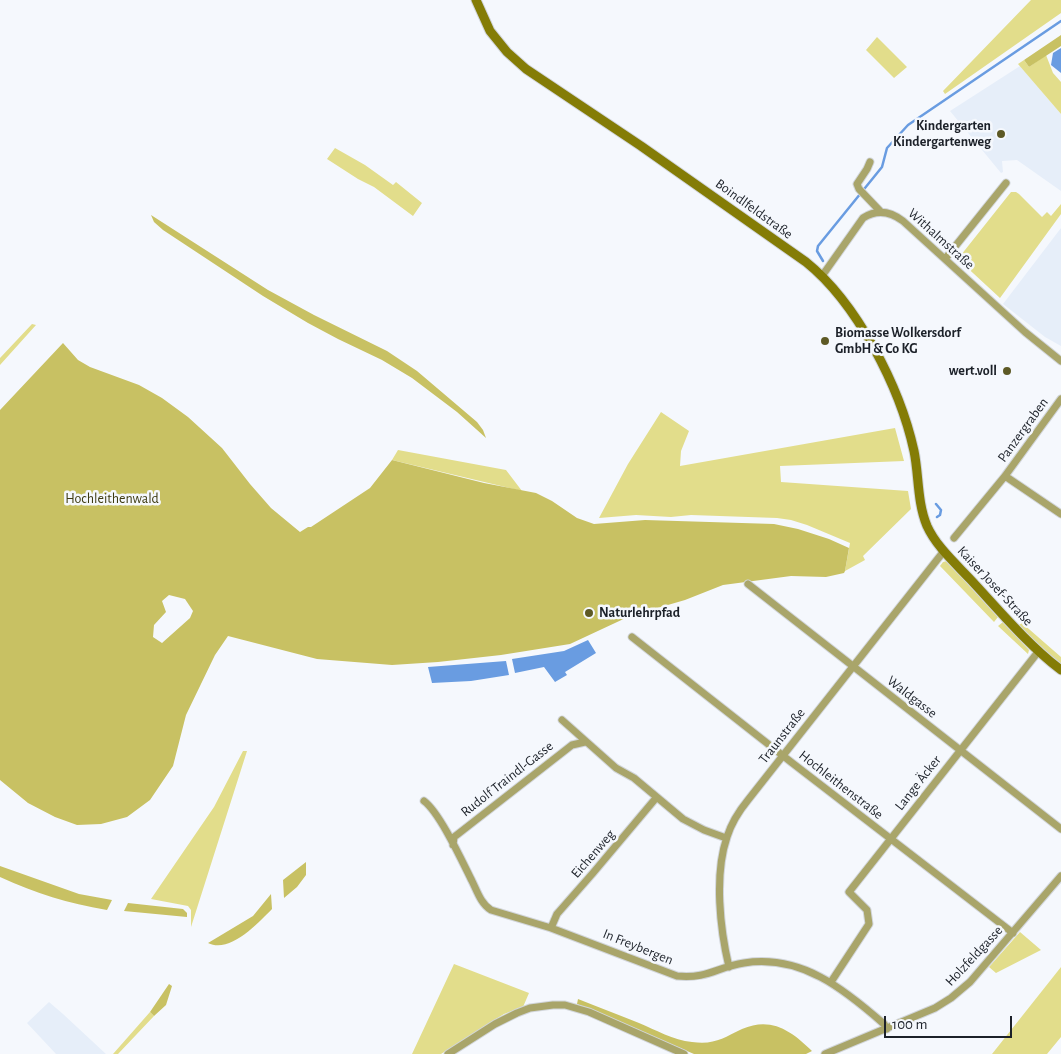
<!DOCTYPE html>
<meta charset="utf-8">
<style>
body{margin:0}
#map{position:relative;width:1061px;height:1054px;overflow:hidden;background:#f5f8fd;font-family:"Alegreya Sans",sans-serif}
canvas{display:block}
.scale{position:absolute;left:884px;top:1016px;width:128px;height:22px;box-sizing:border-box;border:2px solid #1c2129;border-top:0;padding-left:6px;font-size:15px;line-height:18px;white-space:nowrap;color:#1c2129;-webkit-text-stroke:4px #f5f8fd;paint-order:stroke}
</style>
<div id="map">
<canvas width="1061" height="1054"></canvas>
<div class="scale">100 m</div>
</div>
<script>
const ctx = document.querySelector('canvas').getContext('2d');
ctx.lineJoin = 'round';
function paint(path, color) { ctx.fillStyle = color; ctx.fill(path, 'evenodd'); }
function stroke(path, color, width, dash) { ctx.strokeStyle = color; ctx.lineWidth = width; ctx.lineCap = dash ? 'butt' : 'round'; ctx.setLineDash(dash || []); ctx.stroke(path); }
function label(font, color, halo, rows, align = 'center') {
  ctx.font = font + ' "Alegreya Sans",sans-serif'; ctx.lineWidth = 5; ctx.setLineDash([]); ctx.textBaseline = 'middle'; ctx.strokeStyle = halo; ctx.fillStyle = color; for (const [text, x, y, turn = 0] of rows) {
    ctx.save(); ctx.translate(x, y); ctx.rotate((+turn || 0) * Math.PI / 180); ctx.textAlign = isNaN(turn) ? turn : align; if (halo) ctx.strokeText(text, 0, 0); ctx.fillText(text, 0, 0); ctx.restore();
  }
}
paint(new Path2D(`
 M 1020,66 L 1061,114 L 1061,191 L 1017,160 L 1002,161 L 1003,172 L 1001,173 L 950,111 Z
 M 1061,228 L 1061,346 L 1045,337 L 1003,304 Z
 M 49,1002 L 63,1014 L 106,1054 L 56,1054 L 27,1023 Z`), '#e6eef9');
paint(new Path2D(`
 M 1031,0 L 1061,0 L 1061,13 L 945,94 L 943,91 Z
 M 877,37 L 907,67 L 894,78 L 866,50 Z
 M 1046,55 L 1053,73 L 1061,82 L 1061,114 L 1018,64 L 1024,60 L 1029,67 Z
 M 335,148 L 365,165 L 393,185 L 396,182 L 422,203 L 413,216 L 374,187 L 358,179 L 327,159 Z
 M 1011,192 L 1016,192 L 1019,194 L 1042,217 L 1047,212 L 1051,216 L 1061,204 L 1061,214 L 1000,298 L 960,261 L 961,255 Z
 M 32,324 L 36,325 L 0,365 L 0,358 Z
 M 661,412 L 689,431 L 681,451 L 680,466 L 895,428 L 904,461 L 780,466 L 781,482 L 908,491 L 911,509 L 863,556 L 865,560 L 845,571 L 850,543 L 807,525 L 791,520 L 777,518 L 691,515 L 671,517 L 636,515 L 599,518 L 628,464 Z
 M 398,450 L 506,470 L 522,491 L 392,460 Z
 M 947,561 L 998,617 L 994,622 L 940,566 L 943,562 Z
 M 1003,622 L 1029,650 L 1028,654 L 998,626 Z
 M 1022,623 L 1061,657 L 1061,665 L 1043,651 L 1019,625 Z
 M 243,751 L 247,751 L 191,927 L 191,910 L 188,906 L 151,899 L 214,807 Z
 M 1020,932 L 1041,950 L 996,973 L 989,967 Z
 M 454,964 L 529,993 L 523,1007 L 504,1014 L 441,1054 L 412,1054 Z
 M 1061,967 L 1061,1037 L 1047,1054 L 992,1054 Z
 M 150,1012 L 154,1016 L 118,1054 L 113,1054 Z`), '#e2dd8b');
paint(new Path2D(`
 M 1061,35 L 1061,46 L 1029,67 L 1024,60 Z
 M 151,215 L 268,290 L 314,315 L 387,351 L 417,371 L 477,422 L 483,430 L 486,438 L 457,412 L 412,378 L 382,360 L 338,339 L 308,323 L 263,296 L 163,230 L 154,222 Z
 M 63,343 L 78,360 L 90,367 L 139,385 L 162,398 L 188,417 L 222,448 L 250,484 L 271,508 L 300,532 L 308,527 L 311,527 L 370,488 L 392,460 L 484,483 L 536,493 L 552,501 L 577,518 L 594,524 L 645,520 L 774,524 L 798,529 L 829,539 L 849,548 L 845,571 L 844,573 L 826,577 L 791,576 L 723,585 L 685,600 L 630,616 L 570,644 L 501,655 L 438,662 L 392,665 L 317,659 L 228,636 L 215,655 L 186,715 L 173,766 L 150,800 L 127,817 L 101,824 L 77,825 L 55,817 L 28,803 L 0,780 L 0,410 ZM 169,595 L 185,599 L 193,611 L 190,618 L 162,643 L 153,637 L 154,625 L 166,612 L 162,601 Z
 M 306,862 L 306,875 L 297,887 L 284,898 L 283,880 Z
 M 0,866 L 79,894 L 112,900 L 107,910 C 67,903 37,894 0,877 Z
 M 271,894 L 272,909 C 258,923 230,954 208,943 L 253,916 Z
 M 128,903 L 183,909 L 187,913 L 187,917 L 124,911 Z
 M 169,984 L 172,986 L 166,1005 L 154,1016 L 150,1012 Z
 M 578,999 C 598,1007 619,1015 639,1023 C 656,1030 673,1040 692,1042 C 715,1045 723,1038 742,1029 C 771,1016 792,1031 812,1051 L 806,1054 L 694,1054 L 577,1004 Z`), '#c8c163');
paint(new Path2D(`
 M 1061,48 L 1061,73 L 1051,65 L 1053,53 Z
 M 588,640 L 596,653 L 565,672 L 567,675 L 555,682 L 544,667 L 515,673 L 512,659 L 564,651 Z
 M 506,661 L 509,675 L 471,681 L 432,683 L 428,667 Z`), '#699ce1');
stroke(new Path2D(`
 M 823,261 L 817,251 L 818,246 L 882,167 L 887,148 L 908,125 L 1061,21
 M 936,504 L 941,510 L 940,515 L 937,517`), '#699ce1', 2.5);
const street = new Path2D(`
 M 870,162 L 867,169 L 857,184 L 859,189 L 880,211
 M 945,259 L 1006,183
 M 822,276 L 863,218 C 877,209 890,211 903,221 L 1025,332 L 1061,361
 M 1005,476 L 1061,514
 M 954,538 L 1005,476 L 1061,399
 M 748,584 L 1061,829
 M 632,637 L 791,762 L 1013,933
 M 562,720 L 616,768 L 634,778 L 683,819 L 704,830 L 726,838
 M 424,801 C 440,813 462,861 472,881 C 477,891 481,904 491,910 L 551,928 L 677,976 C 708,979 717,967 744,963 C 801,954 844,989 884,1024 L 887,1029
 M 453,845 L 454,837 L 458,834 L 572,745 L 585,742
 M 551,928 L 557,914 L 593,873 L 656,798
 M 729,967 C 720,929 714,875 727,837 C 731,824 739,811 748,800 L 944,551
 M 831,982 L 869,924 L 867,910 L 849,892 L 1038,652
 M 448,1054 L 495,1024 L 517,1013 L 530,1008 L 553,1005 L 565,1005 L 589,1012 L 684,1054
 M 825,1054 L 935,1008 L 951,998 L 970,982 L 1061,876`);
const secondary = new Path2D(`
 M 476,0 L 490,31 L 507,52 L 526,69 L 641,146 L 806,262 C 857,303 900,387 914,451 C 919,475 917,502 927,526 C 936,546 955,563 970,579 C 999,610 1027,644 1061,670`);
stroke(street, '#d2d6db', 9);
stroke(secondary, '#d2d6db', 11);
stroke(street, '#a9a56a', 7);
stroke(secondary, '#847c06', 9);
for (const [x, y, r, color] of [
 [1001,134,5,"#5d5925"],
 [825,341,5,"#5d5925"],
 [1007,371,5,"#5d5925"],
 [589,613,5,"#5d5925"]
]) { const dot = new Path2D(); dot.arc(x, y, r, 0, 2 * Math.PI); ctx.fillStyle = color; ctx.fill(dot); stroke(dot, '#f5f8fd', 2); }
label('bold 14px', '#1c2129', '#f5f8fd', [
 ["Kindergarten",991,126],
 ["Kindergartenweg",991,142],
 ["Biomasse Wolkersdorf",835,333,"left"],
 ["GmbH & Co KG",835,349,"left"],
 ["wert.voll",997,371],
 ["Naturlehrpfad",599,613,"left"]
], 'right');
label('14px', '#1c2129', '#f5f8fd', [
 ["Boindlfeldstraße",754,209,36],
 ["Withalmstraße",941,239,42],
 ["Panzergraben",1023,430,-54],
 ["Kaiser Josef-Straße",995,586,47],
 ["Waldgasse",912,697,38],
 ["Traunstraße",782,736,-52],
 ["Rudolf Traindl-Gasse",507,779,-38],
 ["Lange Äcker",918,783,-52],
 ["Hochleithenstraße",841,785,38],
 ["Eichenweg",593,854,-49],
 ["In Freybergen",638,947,22],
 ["Holzfeldgasse",974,956,-47]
]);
label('14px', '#3c3910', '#f5f8fd', [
 ["Hochleithenwald",112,499]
]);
</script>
